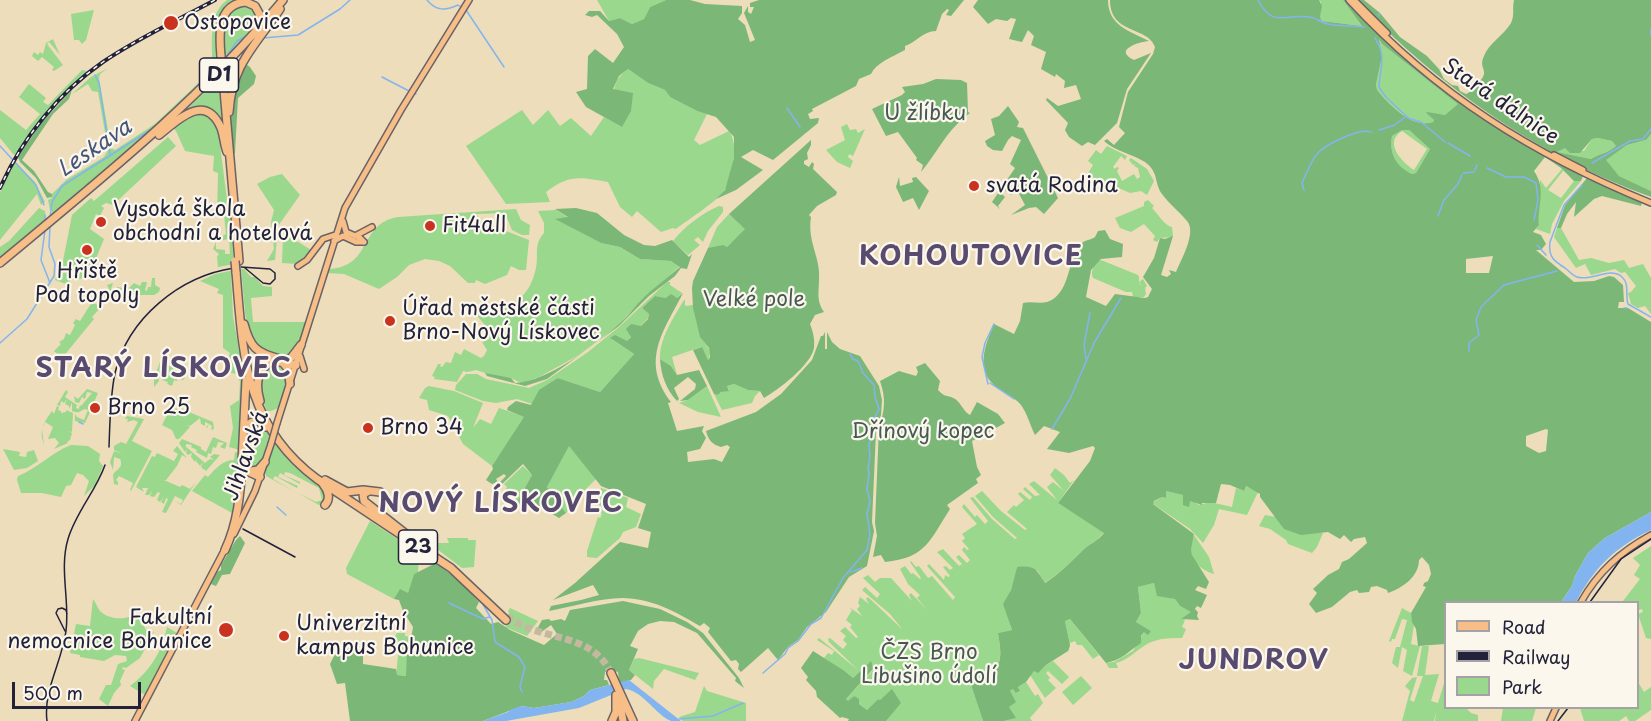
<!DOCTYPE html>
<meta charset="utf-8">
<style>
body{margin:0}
#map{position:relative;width:1651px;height:721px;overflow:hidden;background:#edddba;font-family:"Playpen Sans",sans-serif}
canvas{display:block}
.legend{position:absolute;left:1444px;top:601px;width:195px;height:108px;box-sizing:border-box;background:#fbf7ec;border:2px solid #a4a2a5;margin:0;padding:8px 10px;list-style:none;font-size:18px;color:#22223b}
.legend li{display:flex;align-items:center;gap:12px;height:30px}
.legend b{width:30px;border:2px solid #a4a2a5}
.scale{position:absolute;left:12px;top:682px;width:129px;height:27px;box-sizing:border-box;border:3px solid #22223b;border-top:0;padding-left:8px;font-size:18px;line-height:21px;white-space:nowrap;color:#22223b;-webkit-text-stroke:4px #fbf7ec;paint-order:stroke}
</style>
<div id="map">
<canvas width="1651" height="721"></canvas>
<ul class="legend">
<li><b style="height:8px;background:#f7be88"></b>Road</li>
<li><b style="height:8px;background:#22223b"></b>Railway</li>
<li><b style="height:16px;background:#9ad88d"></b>Park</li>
</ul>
<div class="scale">500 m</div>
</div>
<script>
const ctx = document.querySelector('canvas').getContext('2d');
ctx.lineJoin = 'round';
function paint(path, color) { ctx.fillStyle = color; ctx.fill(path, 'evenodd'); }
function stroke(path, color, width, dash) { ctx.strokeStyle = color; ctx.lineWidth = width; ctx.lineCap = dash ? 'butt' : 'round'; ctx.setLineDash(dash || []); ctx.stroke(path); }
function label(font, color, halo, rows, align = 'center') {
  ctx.font = font + ' "Playpen Sans",sans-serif'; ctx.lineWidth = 4.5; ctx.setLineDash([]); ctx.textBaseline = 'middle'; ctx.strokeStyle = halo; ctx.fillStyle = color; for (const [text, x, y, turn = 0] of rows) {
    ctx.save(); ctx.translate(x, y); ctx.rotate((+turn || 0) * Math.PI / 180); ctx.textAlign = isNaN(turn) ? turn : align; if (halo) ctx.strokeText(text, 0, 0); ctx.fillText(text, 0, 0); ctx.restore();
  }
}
paint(new Path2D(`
 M 227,0 L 237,0 C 210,16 216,44 217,70 L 189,98 L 54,215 L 51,216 L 52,211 L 50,210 L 48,200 L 52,198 L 52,194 L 66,180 L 104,157 L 108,150 L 98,92 L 92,91 L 88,84 L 72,94 L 91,77 L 108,68 L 100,74 L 99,78 L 111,148 L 115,150 L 155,124 L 210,72 C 214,66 212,61 212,54 C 212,36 210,12 227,0 Z
 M 597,0 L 666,0 L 650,7 L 644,19 L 632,24 L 620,18 L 609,21 Z
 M 1319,0 L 1343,0 L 1362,26 L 1322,21 L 1320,17 L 1321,2 Z
 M 242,4 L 254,7 L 258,16 L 255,25 L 224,60 C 222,38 218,15 242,4 Z
 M 94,10 L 86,40 L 82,44 L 79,40 L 74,40 L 71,14 Z
 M 53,39 L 60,55 L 49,42 L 47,44 L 63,65 L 54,71 L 52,70 L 54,67 L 42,57 L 38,61 L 32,56 L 34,52 L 38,55 L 40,52 L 43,54 L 46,43 Z
 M 1379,39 L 1382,44 L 1459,104 L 1445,115 L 1426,113 L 1434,120 L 1433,122 C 1412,129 1390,104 1377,90 L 1376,84 L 1382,57 Z
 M 628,69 L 648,83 L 665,90 L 670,97 L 697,111 L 707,114 L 694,140 L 700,145 L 729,131 C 739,144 733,176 724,191 C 719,200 686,221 676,229 L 673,228 L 661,232 L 637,211 L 632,217 L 620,207 L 608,182 C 581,177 569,174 546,192 L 550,202 L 506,204 L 466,146 L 522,110 L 533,125 L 548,110 L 560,126 L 571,118 L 591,136 L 604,117 L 622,127 C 616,103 605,86 628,69 Z
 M 82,70 L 87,71 L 50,107 L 15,155 L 13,154 L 0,138 L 0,110 L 26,130 L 40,114 L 19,97 L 29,84 L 46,98 L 43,102 L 48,105 Z
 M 218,79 L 223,129 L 210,113 L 184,112 Z
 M 202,112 L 214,119 L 222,135 L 219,137 L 227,200 L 229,201 L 234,264 L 218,267 L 217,257 L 219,254 L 213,249 L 216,242 L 216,249 L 225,250 L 225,254 L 230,254 L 229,239 L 223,240 L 221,237 L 226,234 L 223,204 L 218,204 L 220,216 L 210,216 L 217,215 L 218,173 L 213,171 L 214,156 L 185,151 L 176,131 L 171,126 L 181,117 Z
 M 847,124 L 850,130 L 856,129 L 858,133 L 865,129 L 853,156 L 849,154 L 848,157 L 853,161 L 850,168 L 837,162 L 826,150 L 845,140 L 841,127 Z
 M 1401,130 L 1409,130 L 1430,149 L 1416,173 L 1412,174 C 1396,166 1389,154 1392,136 ZM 1402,131 L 1427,149 L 1414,170 C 1402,162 1383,143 1402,131 Z
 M 1651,134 L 1651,191 L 1619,176 L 1605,160 L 1627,145 L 1646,140 Z
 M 168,137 L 176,146 L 113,205 L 106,203 L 101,206 L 104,208 L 100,216 L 96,214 L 90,229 L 104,239 L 87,280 L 82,278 L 77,280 L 73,279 L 66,284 L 55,280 L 63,261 L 72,215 L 91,198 L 94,201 Z
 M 1598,138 L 1612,141 L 1616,146 C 1607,154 1599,153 1591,159 L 1557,152 L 1565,147 L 1568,150 L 1584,151 L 1592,139 Z
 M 1107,146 L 1127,156 L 1125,160 L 1121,156 L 1113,167 L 1115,169 L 1117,167 L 1119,168 L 1117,171 L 1122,181 L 1134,174 L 1137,179 L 1140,177 L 1138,168 L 1134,166 L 1135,164 L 1133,165 L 1129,160 L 1131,158 L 1147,169 L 1154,181 L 1147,195 L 1141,191 L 1130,193 L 1112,185 L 1109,186 L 1107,184 L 1087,175 L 1093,165 L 1088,161 L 1096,150 L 1101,154 Z
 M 15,162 L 35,182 L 45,202 L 41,205 L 37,194 L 0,240 L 0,192 Z
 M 1562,169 L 1563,171 L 1548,190 L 1561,198 L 1574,181 L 1581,181 L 1564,201 L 1552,224 L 1550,234 L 1536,229 L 1539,225 L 1538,215 L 1540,180 L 1546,188 Z
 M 282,174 L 300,195 L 278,226 L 275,260 L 267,261 L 274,249 L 271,222 L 274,210 L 257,184 L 270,177 Z
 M 1148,200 L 1154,206 L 1152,208 C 1158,214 1165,226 1172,227 L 1173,237 L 1160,238 L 1157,242 L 1153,240 L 1155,236 L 1144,224 L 1131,232 L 1120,228 L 1115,218 L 1144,206 L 1144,202 Z
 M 719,206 L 723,207 L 723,212 L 708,231 L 703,242 L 698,237 L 694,240 L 700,245 L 688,255 L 673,241 C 684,227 702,213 719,206 Z
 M 39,208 L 45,211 L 46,221 L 0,260 L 0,247 L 9,241 Z
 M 516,209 L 521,220 L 530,225 L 529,235 L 522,235 L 512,230 L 505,213 L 477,214 L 478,220 L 529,240 L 526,270 L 519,270 L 511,266 L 507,275 L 485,284 L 476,280 L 475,283 L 468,283 L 450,266 L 439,261 L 425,259 L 409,265 L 397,277 L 379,289 L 344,274 L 327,273 L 328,269 C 374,267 357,224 398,217 Z
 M 556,210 L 569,218 L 556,219 L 601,243 L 620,247 L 640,259 L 671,261 L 680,266 L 640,301 L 620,324 L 579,355 L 539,377 L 521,383 L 511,378 L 498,377 L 476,370 L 467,372 L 463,371 L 457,382 L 434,379 L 435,377 L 432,376 L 438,364 L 441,364 L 440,366 L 442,367 L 446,362 L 451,363 L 455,352 L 461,355 L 464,349 L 481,358 L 484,356 L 487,350 L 482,342 L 489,339 L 490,331 L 473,311 L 472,305 C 504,310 528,305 536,268 C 539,253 533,246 544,233 L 544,223 L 538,211 Z
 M 729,214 L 746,229 L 727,247 L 708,248 L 717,227 Z
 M 1557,228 L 1561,228 L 1579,260 L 1591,258 L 1609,263 L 1624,260 L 1629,268 L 1643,264 L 1651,278 L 1651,314 L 1645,306 L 1638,308 L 1631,304 L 1628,293 L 1631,292 L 1636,286 L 1625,272 L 1621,273 L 1615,269 L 1591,275 L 1585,264 L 1576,268 L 1554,237 Z
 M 283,236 L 292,238 L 311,250 L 297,264 L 282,263 Z
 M 1101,260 L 1138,275 L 1139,277 L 1139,283 L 1142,286 L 1139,282 L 1143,279 L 1147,286 L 1145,288 L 1146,294 L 1144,297 L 1133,297 L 1132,292 L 1126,292 L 1093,278 C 1090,271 1094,263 1101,260 Z
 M 241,269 L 244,269 L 251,277 L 255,277 L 263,286 L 272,287 L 272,296 L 251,298 L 253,322 L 306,322 L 299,347 L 289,357 L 278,357 L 254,345 L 248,322 L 246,322 Z
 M 235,270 L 235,275 L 231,274 L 233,316 L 239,351 L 242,352 L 245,382 L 240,450 L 229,447 L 233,428 L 230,406 L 239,400 L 240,382 L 237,374 L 226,372 C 224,358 226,365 230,353 L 223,348 L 223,295 L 217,293 L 219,289 L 200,281 L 215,274 Z
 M 152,278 L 155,278 L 155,285 L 160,288 L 159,292 L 154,295 L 124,295 L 125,292 L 117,295 L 116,293 L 111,298 L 111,294 L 108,293 L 106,296 L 103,295 L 104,290 L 110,291 L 107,285 L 113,283 L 111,289 L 116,290 L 117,287 L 128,289 L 134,283 L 140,286 L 142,282 L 147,282 L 145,290 L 147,291 L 148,287 L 151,287 Z
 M 667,282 L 670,282 L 670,285 L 682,293 L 677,298 L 666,298 L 655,296 L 642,308 L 649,314 L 648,318 L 627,341 L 611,339 L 634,354 L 600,392 L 558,378 L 532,404 L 517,399 L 496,403 L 483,401 L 455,390 L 456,385 L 466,374 L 477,374 L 486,379 L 529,388 L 547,380 L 588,352 L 619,327 Z
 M 684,300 L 685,300 L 685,306 L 693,305 C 695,315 697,325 700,334 C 703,345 714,348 708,360 L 701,347 L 672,357 L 677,375 L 671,366 L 660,359 C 659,339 674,317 684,300 Z
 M 92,302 L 101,307 L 92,317 L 94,319 L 62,358 L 54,351 L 61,344 L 59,342 L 64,339 L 66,333 L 70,335 L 75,325 L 73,323 L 76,319 L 80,321 Z
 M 160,362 L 174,368 L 173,371 L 175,368 L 184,372 L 185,378 L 183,380 L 180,379 L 184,376 L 179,375 L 177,381 L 174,380 L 172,386 L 167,384 L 168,382 L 162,380 L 162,378 L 158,377 L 159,381 L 154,387 L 154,378 Z
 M 276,363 L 285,367 C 287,381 287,413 267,411 C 259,392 254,373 276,363 Z
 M 734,384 L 748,390 L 760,391 L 755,396 L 752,403 L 722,410 L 714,394 L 718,395 L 721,392 L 729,390 L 727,386 Z
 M 429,386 L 454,391 L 483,403 L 473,428 L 480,419 L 491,424 L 499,408 L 525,417 L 492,466 L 463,444 L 448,416 L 429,410 L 427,400 L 419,398 L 425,388 Z
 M 707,386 L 721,417 L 698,412 L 679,403 L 688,400 Z
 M 87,389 L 98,393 L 91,409 L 88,409 L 91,410 L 85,423 L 75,421 L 75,414 L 77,417 L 84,420 L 88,410 L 85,409 C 79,411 80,414 72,411 L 72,403 L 69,409 L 69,406 L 65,404 L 67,399 L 64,403 L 61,401 L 60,406 L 57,405 L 66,390 L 68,392 L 65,397 L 77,405 L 76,408 L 79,409 L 80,405 L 81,406 L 92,393 L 87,392 L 85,399 L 82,397 L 79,403 L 75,402 L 74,396 L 78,399 Z
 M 178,397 L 179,403 L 173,408 L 184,410 L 213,422 L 214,429 L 211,430 L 212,426 L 209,424 L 207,428 L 206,427 L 209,424 L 205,422 L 205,426 L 201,424 L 200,418 L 190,426 L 187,425 L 190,427 L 179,439 L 176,439 L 172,430 L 162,425 L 173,403 Z
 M 57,406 L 59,407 L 58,410 L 61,411 L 61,413 L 66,412 L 66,410 L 73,413 L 72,432 L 68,431 L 72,433 L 70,440 L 67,442 L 68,443 L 54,449 L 59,443 L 55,438 L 48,439 L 53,427 L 45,422 L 42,429 L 44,445 C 39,429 43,424 52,411 L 54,414 Z
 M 127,416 L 144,419 L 132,441 L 152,451 L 131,491 L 130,490 L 133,483 L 119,476 L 116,480 L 118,482 L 118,485 L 114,484 L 113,475 C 116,469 124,468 120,459 L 114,457 L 113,470 L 110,462 L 114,451 L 123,454 L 114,450 L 114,446 L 121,442 L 126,444 L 138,422 L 134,420 L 127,422 L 128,419 L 125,419 Z
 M 250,424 L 263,425 L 270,435 L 261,463 L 259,466 L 249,469 C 243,458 244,435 250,424 Z
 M 213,437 L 227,443 L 225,449 L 220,447 L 224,443 L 218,442 L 216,448 L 213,447 L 211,454 L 208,453 L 207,458 L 196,452 L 197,450 L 191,447 L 192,445 L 187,444 L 185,446 L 205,463 L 210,459 L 214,460 L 210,457 L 214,454 L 220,455 L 206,471 L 201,467 L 203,462 L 200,466 L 196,461 L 197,458 L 195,462 L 191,457 L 192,453 L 188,455 L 186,453 L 187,449 L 185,452 L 179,443 L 182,439 L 201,447 L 201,449 L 206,452 Z
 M 274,442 L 287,458 L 301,470 L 322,485 L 325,489 L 325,504 L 319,505 L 298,493 L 316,502 L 322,500 L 319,488 L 290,473 L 285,472 L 284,475 L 300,482 L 300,484 L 280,473 L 278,477 L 298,486 L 297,488 L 275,476 L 273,479 L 295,492 L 266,476 L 265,472 Z
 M 71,445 L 88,446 L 100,454 L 99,461 L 103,466 L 95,485 L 84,496 L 89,481 L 83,475 L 77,473 L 71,485 L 66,486 L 61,497 L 42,493 L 21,493 L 17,480 L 18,476 C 38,468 52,452 71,445 Z
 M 569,445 L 596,479 L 572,503 L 574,505 L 566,513 L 547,487 Z
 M 177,446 L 187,458 L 182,455 L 177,466 L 166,480 L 164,480 L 180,487 L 182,485 L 190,489 L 196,482 L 181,505 L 175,501 L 181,504 L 183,500 L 175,496 L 166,513 L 162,512 L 168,499 L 166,498 L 164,504 L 161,502 L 164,496 L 160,502 L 157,500 L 160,493 L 158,492 L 154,497 L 150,496 L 152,491 L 149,495 L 145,495 L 148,488 L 142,488 L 144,492 L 136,487 L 152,456 L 155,457 L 157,453 L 174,461 L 178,454 L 173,451 Z
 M 3,449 L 20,452 L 19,456 L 26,457 L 27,452 L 34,450 L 38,461 L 27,468 L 14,470 Z
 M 235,452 L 239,453 L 239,478 L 234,514 L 192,491 L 205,475 L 208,477 C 216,468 223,460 234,460 Z
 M 523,466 L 532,475 L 517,502 C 514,497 511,493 506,489 L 507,487 L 504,484 Z
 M 1055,468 L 1064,475 L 1070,483 L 1074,480 L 1058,503 L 1104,532 C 1098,541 1089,544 1082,551 C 1070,563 1059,574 1044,583 L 1038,571 L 1017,567 C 1012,592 1002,604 1012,630 L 998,633 C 1003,665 1000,662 982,686 L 978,679 L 970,682 L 983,721 L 886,721 L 889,717 L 892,690 L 880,700 L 878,699 L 867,710 L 859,704 L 854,696 L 848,702 L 846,699 L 875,668 L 870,662 L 853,678 L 824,658 L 828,653 L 832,655 L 834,651 L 817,640 L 819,638 L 858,670 L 829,642 L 828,639 L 830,638 L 843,649 L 847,644 L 843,640 L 846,636 L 840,631 L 845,627 L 856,638 L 858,637 L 850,627 L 852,625 L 846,620 L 852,610 L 849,607 L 862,616 L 857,609 L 860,606 L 858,603 L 860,597 L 869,604 L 866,599 L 868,597 L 903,630 L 890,614 L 862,590 L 865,587 L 877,598 L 880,594 L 863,578 L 868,575 L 875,582 L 880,578 L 891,578 L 912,601 L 909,595 L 911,593 L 928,611 L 917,598 L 920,595 L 908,584 L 900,569 L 905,566 L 911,574 L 913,573 L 920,579 L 921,578 L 910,562 L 911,561 L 916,567 L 919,566 L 928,578 L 932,576 L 953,600 L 955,597 L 927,566 L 929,564 L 944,580 L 945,575 L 948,577 L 950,576 L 943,567 L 946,566 L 950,570 L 953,568 L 937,552 L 943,549 L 959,566 L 962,564 L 956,557 L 959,555 L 967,563 L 970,560 L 962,550 L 964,547 L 967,550 L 969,549 L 962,541 L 965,538 L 962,534 L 977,524 L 962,507 L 964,504 L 975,517 L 977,515 L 985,524 L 988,521 L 970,498 L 973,497 L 992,519 L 1015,539 L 1017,538 L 993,517 L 975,496 L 982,491 L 1001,511 L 1025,530 L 1027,529 L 1007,512 L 1014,505 L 1016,507 L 1024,500 L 1018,494 L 1020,492 L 1030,500 L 1032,497 L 1023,489 L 1025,487 L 1035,496 L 1040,495 L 1029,484 L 1034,481 L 1057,500 L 1047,487 L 1053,482 L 1064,491 L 1050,475 Z
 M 1245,486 L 1258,492 L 1247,515 L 1219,509 L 1214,525 L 1203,543 L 1190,529 L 1152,503 L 1162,497 L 1166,498 L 1166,491 L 1184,495 L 1199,505 L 1210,502 L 1232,507 L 1236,488 L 1244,491 Z
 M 601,488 L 628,498 L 626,507 L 641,514 L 636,527 L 623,532 L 620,538 L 597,558 L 587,557 L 587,551 L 598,517 L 600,518 L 602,514 L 598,512 L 599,509 L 604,511 L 605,508 L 593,502 L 594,500 L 598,501 L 600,497 L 598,496 Z
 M 1265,515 L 1276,517 L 1283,526 L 1310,532 L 1323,533 L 1317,547 L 1312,553 L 1288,544 L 1286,540 L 1270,529 L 1259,526 Z
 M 370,521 L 419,553 L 418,573 L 414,574 L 408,593 L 394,599 L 347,574 L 346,568 Z
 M 1194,535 L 1209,557 L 1214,574 C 1204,571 1191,563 1191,550 C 1191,546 1193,540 1194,535 Z
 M 447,538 L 468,538 L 468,540 L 476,540 L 474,567 L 462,568 L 437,549 L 437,543 L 449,543 Z
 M 1651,546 L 1651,639 L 1646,638 L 1638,614 L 1643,612 L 1642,609 L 1639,610 L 1636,601 L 1623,601 L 1640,579 L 1634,575 L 1640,565 L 1633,558 Z
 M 1154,583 L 1157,593 L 1175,599 L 1180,606 L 1192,612 L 1182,619 L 1185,620 L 1182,627 L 1186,629 L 1182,638 C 1169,638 1155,638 1144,646 C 1133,653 1129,659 1116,663 L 1118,668 L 1109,668 L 1106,663 L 1114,662 L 1133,651 L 1144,632 L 1151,631 L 1136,622 L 1141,613 L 1138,587 Z
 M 93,599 C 96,603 97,607 100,611 C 109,620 127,621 137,613 L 146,630 L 154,632 L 140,658 L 126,668 L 123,667 L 122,669 L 125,670 L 120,681 L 121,685 L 114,693 L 108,706 L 99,699 L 106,685 L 111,685 L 118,664 L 127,661 L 126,656 L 115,655 L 104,661 L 80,657 L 80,655 L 70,653 L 76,624 L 90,626 Z
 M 510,608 L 538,621 L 527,636 L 505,627 L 511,617 L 508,611 Z
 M 1402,608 L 1411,613 L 1414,625 L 1411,644 L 1420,646 L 1412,676 L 1403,671 L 1407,650 L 1402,647 L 1398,668 L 1392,663 L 1396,647 L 1400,647 L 1407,620 L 1402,619 L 1395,639 L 1392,639 L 1391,642 L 1389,641 Z
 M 1070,619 L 1099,655 L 1093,659 L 1082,645 L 1077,645 L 1075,641 L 1070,643 C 1070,648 1069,651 1065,653 L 1070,645 L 1065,621 Z
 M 167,627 L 177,633 L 145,695 L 130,686 C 150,671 162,652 167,627 Z
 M 397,633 L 405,633 L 405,636 L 411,637 L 409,650 L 407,652 L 407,676 L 396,675 L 399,647 L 383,644 L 392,641 Z
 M 1422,646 L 1429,646 L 1425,675 L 1439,674 L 1431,701 L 1438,703 L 1445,680 L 1446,708 L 1466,708 L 1471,713 L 1478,715 L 1478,721 L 1435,721 L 1436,712 L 1434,721 L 1402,721 L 1410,691 L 1405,686 L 1412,678 L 1417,677 L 1410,700 L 1414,702 L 1423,676 L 1417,676 Z
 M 639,658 L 699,673 L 695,680 L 664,669 L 654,681 L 653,689 L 629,670 L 634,659 Z
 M 1053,661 L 1069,677 L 1062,684 L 1048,671 L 1046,673 L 1050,678 L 1048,680 L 1056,688 L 1045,698 L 1030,675 L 1034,671 L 1038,672 L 1046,665 Z
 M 1081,676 L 1092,688 L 1073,705 L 1062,692 Z
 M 1026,682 L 1035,696 L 1038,694 L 1043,703 L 1030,718 L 1032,721 L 1004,721 L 1015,718 L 1009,707 L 1010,691 L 1013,689 L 1017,693 L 1020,691 L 1018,687 Z
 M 1638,682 L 1644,692 L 1651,687 L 1651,710 L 1635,721 L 1629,721 L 1626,716 L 1619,721 L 1584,721 L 1580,708 L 1638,708 Z
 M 704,686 L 707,691 L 746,703 L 746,721 L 683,721 L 679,717 L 695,712 Z
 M 1503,708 L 1536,708 L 1532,721 L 1501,721 Z`), '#9ad88d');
paint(new Path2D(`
 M 666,0 L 690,0 L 705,4 L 742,6 L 742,13 L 738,19 L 745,25 L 750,42 L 755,40 L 744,13 L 748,6 L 748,12 L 751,14 L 754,7 L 750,7 L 750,3 L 759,0 L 964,0 L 951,16 L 946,15 L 949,10 L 947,9 L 942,14 L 936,31 C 923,31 915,43 905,46 L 905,50 C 892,57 876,63 871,74 L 859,79 L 856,86 L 812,109 L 813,111 L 808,114 L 810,119 L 819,118 L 818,123 L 773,160 L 753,150 L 741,157 L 763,170 L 736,190 L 716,199 L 725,190 L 734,158 L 734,137 L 716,117 L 697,111 L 670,97 L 665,90 L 648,83 L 628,69 L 619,76 L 613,89 L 633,93 L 631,111 L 622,127 L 586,107 L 576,92 L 587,89 L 588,56 L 595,49 L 613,63 L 624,47 L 617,34 L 597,15 L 592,17 L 585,15 L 589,11 L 600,11 L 609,21 L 620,18 L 632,24 L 644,19 L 650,7 Z
 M 978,0 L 1108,0 C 1108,26 1130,31 1149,41 C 1138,42 1113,50 1134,60 L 1151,53 L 1127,89 L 1117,123 L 1095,145 L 1088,142 L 1082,146 L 1069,137 L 1065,130 L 1068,123 L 1046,100 L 1047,98 L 1058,106 L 1081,99 L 1076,85 L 1064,88 L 1065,81 L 1056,74 L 1055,77 L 1041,69 L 1046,52 L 1031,45 L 1034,36 L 1028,30 L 1022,42 L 1009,39 L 1016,19 L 1011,18 L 1007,21 L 996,19 L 988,24 L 973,7 Z
 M 1110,0 L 1319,0 L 1322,6 L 1320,17 L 1322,21 L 1362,26 L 1343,0 L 1347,0 L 1463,104 L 1535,151 L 1583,176 L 1581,181 L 1574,181 L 1561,168 L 1545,157 L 1534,171 C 1547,190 1537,204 1539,225 L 1533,232 L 1541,235 L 1546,244 L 1541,250 L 1536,250 L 1574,282 L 1594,281 L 1609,276 L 1614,277 L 1623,285 L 1624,302 L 1619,302 L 1618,308 L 1628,308 L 1651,322 L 1651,512 L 1605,538 L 1588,553 L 1575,576 L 1572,586 L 1561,602 L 1446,602 L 1445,644 L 1418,646 L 1416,629 L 1412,622 L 1411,613 L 1426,587 L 1423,586 L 1424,583 L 1428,581 L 1431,574 L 1429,565 L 1422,557 L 1419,560 C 1419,576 1403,588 1388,593 L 1387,590 L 1377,586 L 1371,587 L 1369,592 L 1359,593 L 1357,590 L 1350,592 L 1332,607 L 1316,613 L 1309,604 L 1317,593 L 1313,589 L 1328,575 L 1339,569 L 1342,562 L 1349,559 L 1367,543 L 1365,537 L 1354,539 L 1351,542 L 1344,535 L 1340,539 L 1328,532 L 1301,535 L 1284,529 L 1260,497 L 1260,494 L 1246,486 L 1244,491 L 1230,485 L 1221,484 L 1216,503 L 1202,503 L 1202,505 L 1190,501 L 1189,507 L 1183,505 L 1183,495 L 1166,491 L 1166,498 L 1162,497 L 1154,501 L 1153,504 L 1194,534 L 1191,550 L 1192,555 L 1209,582 L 1206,589 L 1198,586 L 1195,590 L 1207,595 L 1201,608 L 1197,606 L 1195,609 L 1198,612 L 1197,616 L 1199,620 L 1181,619 L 1191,612 L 1180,606 L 1175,599 L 1157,596 L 1154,583 L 1138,587 L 1141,613 L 1136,622 L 1151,631 L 1148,635 L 1144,632 L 1141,636 L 1141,643 C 1129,651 1122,660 1106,663 L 1070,619 L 1065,621 L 1070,645 L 1068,651 L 1046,665 L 1038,673 L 1034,671 L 1026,682 L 1018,687 L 1020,691 L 1016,693 L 1013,689 L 1010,691 L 1016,702 L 1009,707 L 1016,718 L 1004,721 L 983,721 L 970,682 L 979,679 L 982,686 C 1001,662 1003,664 998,633 L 1012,630 L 1003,604 L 1011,590 L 1017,567 C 1035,565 1036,569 1045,583 C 1059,574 1070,563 1082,551 C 1089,544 1098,541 1104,533 L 1058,503 L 1090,461 L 1095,448 L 1093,446 L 1069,453 L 1047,449 L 1060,432 L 1044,426 L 1035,435 C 1030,425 1027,413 1021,405 C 1013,395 999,391 991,382 C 976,365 987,341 994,324 L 1014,334 L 1020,321 L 1023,303 C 1031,301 1039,304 1047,302 C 1072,294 1067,255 1082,243 C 1085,240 1091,240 1095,237 L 1098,231 L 1105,230 L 1110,239 L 1123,244 L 1122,257 L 1101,259 L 1091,270 L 1086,297 L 1106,306 L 1115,294 L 1145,298 L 1148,297 L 1152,289 L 1143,277 L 1154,258 L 1160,238 L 1165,239 L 1173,236 L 1161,275 L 1167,277 L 1171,274 L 1169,270 L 1176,272 C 1181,260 1197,232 1187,221 C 1179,211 1169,204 1162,194 C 1154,183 1159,172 1145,162 C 1132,154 1115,151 1104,141 L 1107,139 L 1114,145 L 1125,133 L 1119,127 L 1128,92 L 1153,54 L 1155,47 C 1148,26 1110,35 1110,0 ZM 1379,39 L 1382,44 L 1458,104 L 1445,115 L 1427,112 L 1426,113 L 1434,120 L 1433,122 C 1412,129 1390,105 1377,90 L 1376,84 L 1382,57 ZM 1402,130 L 1409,130 L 1430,149 L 1416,173 L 1412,174 C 1396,166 1389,154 1392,136 ZM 1493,256 L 1489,273 L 1466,273 L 1466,259 ZM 1546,429 L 1548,430 L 1546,451 L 1539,453 L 1526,446 L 1526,436 Z
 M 1356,0 L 1364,0 L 1380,13 L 1400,37 L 1427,56 L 1439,69 L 1444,79 L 1452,85 L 1458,86 L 1460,91 L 1466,94 C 1471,92 1472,89 1476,85 C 1493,70 1477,70 1484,56 C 1489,43 1504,35 1511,23 C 1515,15 1512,8 1514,0 L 1651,0 L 1651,134 L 1646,140 L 1627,145 L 1606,160 L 1619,176 L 1651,191 L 1651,197 C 1538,156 1439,87 1356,0 ZM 1598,138 L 1612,141 L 1616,146 C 1607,154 1600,153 1591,159 L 1557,152 L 1565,148 L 1570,153 L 1580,153 L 1592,139 Z
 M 243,62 L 250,67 L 256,76 L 254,84 L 238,98 L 235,153 L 231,154 L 231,100 Z
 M 936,79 L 961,80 L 967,83 L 968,112 L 970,113 C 948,128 937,153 921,172 L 923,165 L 916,160 L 917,158 L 898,132 L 886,136 L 872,109 L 902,95 L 905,92 L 902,87 L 923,84 Z
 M 72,90 L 69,99 L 53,114 L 22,160 L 34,171 L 48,192 L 52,194 L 52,197 L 47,198 L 36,178 L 20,162 L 18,157 L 42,122 Z
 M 1008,106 L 1019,122 L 1017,127 L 1023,128 L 1058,198 L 1044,214 L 1036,207 L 1029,208 L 1011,215 L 1025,205 L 1017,190 L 1011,195 L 1004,190 L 1002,194 L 1005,197 L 998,206 L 1000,209 L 992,202 L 1015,168 L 1010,164 L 1021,140 L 1012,136 L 1008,140 L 1002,151 L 993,150 L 987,146 L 985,141 L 995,135 L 991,119 L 999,116 Z
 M 811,140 L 811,145 L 807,153 L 808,159 L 804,161 L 804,164 L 809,167 L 812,162 L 814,164 L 813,169 L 837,192 L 836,195 L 817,206 L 809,215 L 811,217 C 807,242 821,258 819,279 C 819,292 816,301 824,312 L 815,315 L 810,324 C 813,332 815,339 814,348 C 811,365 778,390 764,398 L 760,391 L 748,390 L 734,384 L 727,386 L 729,391 L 721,392 L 718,395 L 714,394 L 693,350 L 702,347 L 708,360 L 710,357 L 709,348 L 700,337 L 693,308 L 692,288 L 693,281 L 708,248 L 723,245 L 727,247 L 745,229 L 729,214 Z
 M 899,177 L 900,186 L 913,182 L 912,178 L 916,177 L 929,191 L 919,210 L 913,198 L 903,202 L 896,187 Z
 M 1587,178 L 1642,202 L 1641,206 L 1602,196 L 1594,199 L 1574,217 L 1576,202 L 1567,214 L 1561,228 L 1557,228 L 1565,205 Z
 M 576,208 L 597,213 L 624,235 L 644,245 L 655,246 L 672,240 L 689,257 L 692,254 L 687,269 L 681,268 L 675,276 L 649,296 L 619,326 L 547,379 L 525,386 L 487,376 L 485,373 L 511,378 L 515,383 C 549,381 594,346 619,324 C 628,317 633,308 641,300 C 653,288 667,278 680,267 L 671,261 L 640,259 L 620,247 L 601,243 L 555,219 L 568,217 L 555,209 Z
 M 683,293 C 663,332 640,361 671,402 L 668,403 L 677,431 L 704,426 L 702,431 L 706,438 L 700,449 L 687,452 L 688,462 L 714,459 L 722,462 L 730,447 L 727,445 L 721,447 C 713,445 708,440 706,431 L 756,412 L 781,394 L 812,360 L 821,336 L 823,336 L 825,332 L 825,349 L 827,349 L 827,332 L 832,342 L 840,349 L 860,356 L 879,386 L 882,400 L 881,415 L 876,431 L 872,522 L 874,531 L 867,566 L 849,577 L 826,612 L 807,627 L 798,640 L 788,647 L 778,660 L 768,648 L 741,672 L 738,669 L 739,664 L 736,660 L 731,661 L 708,632 L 710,628 L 704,623 L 700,626 C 676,612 651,598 622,598 C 601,598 570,607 549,611 L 551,606 L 581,600 L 599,595 L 593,585 L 553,600 L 575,583 L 620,542 L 648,548 L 651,532 L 638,528 L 646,504 L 601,486 L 569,446 L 547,487 L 566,513 L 559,518 L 544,509 L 536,512 L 526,504 L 521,506 L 517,502 L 532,475 L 523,464 L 501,485 L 500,482 L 506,476 L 504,474 L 496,479 L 498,482 L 492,484 L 486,480 L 493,469 L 492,466 L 524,417 L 507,410 L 508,407 L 516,401 L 531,405 L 539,390 L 558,378 L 600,392 L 634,354 L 610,338 L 615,335 L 627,341 L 631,337 L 626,329 L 631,324 L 641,326 L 648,319 L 649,314 L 642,308 L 655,296 L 666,298 L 671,294 L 677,298 Z
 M 660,359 L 671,366 L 677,375 L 699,370 L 707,386 L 688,400 L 680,401 L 695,389 L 696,384 L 688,377 L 674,388 L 679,399 L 677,401 C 666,389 661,375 660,359 Z
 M 925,363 L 940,381 L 938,390 C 945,397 945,395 951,397 C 961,400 962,411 970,415 L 977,402 L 998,414 L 1005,423 L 972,441 L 977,467 L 981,475 L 976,479 L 978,483 L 947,505 L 950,509 C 930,540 926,558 885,562 L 881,555 L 873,557 L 877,536 L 875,523 L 879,427 C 885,411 886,398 880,381 L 899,371 L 916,376 L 918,372 L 916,367 Z
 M 240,536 L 245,543 L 230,574 L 222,575 L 216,586 L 211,584 L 217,572 L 221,570 L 221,565 L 236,540 Z
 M 436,563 C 452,575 466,586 479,602 L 476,608 L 491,624 L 498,622 L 510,630 L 544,645 L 557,634 L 551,625 L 540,633 L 536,631 L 542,620 L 549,619 L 551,621 L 561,619 L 565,621 L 570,610 L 623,601 L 660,609 L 687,622 L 703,633 L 739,678 L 744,688 L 735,681 L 736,678 L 697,633 L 674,622 L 660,621 L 648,624 L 638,631 L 630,646 L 638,649 L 629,670 L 635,675 L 631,680 L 619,683 L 618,672 L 608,670 L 605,672 L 604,680 L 607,680 L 609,685 L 590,690 L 584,696 L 571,702 L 534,708 L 522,706 L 483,721 L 350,721 L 345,683 L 337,684 L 330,664 L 336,652 L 344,652 L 351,646 L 363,651 L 368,649 L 363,657 L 363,664 L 396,669 L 397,675 L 406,676 L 407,652 L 409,649 L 413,627 L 403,611 L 399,600 L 394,599 L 400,589 L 408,593 L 414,574 Z
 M 813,651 L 843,670 L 853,678 L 871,661 L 873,667 L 878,668 L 873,669 L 846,699 L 848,701 L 854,696 L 859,699 L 859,704 L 867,710 L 878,699 L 880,700 L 892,689 L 901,703 L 886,721 L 848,721 L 849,719 L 842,717 L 840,718 L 817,697 L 816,691 L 806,680 L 808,677 L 801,668 Z`), '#7bb878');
paint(new Path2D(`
 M 1651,512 L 1651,530 C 1615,547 1594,568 1576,602 L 1561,602 L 1572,586 L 1575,576 L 1588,553 L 1605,538 Z
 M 629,680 L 681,721 C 678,721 674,721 671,721 C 657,716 644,692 626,689 L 579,708 L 506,721 L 483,721 L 508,712 L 512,709 L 522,706 L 534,708 L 571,702 L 584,696 L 590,690 Z`), '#82b5ef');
stroke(new Path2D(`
 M 427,0 C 436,11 445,11 458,5 L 461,7
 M 1258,0 C 1274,31 1287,11 1314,18
 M 466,10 L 504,67
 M 1379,16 L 1379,14
 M 1316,19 C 1331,28 1347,25 1364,27
 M 1651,29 L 1651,36
 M 263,38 L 298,35 L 340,9 L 350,0
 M 1375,38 C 1387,57 1380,67 1379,87 L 1385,96 L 1408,118 L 1421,122 L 1445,142
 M 225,59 L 237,41 L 245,37
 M 95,75 L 99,83 L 110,154
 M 382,77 L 409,91
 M 195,89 L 219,64
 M 414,93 L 416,94
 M 787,108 L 800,127
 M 1396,124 L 1405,117
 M 1379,130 L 1395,125
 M 1448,143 L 1470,156
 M 0,146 L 36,185 L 44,205
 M 1592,163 L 1630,141 L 1643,139 L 1651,129
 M 1487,168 L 1506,177 L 1524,177 L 1536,183 L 1538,200 L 1534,220
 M 1463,173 L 1474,172 L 1477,165
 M 1582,185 L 1564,205 L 1550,242 C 1548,257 1554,261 1565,268 C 1569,271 1572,275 1577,277 C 1591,282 1610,266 1622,277 C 1630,284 1625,295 1628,304 L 1651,317
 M 1304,190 L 1302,183 C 1316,152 1316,149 1347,136 C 1355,133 1362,130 1371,132
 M 45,215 L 45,223
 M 1438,216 L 1444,200 L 1458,184 L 1462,175
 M 50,218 L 52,202 L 62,186 L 155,127
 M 45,230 L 41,260 L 50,283
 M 1537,245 L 1546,255
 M 1624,308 L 1627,308
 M 0,343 L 27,319 L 54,276 L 55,264 L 49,247 L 50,226
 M 1469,351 L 1469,343 L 1479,335 L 1476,320 L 1481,307 L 1504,285 L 1557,271
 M 1086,359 L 1084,345 L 1090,313
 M 990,383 L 1014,399
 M 988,384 L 982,357 L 985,343 L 994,324
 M 79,422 L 83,424
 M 1052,429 L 1070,399 L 1094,343 L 1121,298
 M 277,507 L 286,515
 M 851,572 L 862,568
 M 481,601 L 492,620 L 495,642 L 519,657 L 525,667 L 520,687 L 522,692
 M 449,603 L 483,619 L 489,617
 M 763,673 L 785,654 L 788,648 L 798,641 L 811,624 L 821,618 L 843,578 L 867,550 L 870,534 L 867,514 L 870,501 L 867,489 L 869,474 L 868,469 L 870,457 L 869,445 L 873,424 L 871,419 L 875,417 L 879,409 L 875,397 L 874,385 L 863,373 L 858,361 L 853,359 L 850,354
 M 679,719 L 713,716 L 743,703`), '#82b5ef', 1.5);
stroke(new Path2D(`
 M 507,616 C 541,643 590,630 611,673`), '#c4b8a1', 7, [7, 3.5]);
const major = new Path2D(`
 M 1349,0 C 1436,94 1533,155 1651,203
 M 1354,0 L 1387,33
 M 1554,155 L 1583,170
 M 343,221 L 346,232 L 360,238 L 364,242
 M 355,236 L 372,227
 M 334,241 L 343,236 L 356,242 L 364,242
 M 298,266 L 307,260 L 323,239 L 335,235
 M 300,356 L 304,369
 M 277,423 L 345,208 L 401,110 L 469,0
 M 234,534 L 255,491 L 271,444
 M 1581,602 C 1598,572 1620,552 1651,535
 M 135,721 L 226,547
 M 1550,721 L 1556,708`);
const highway = new Path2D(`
 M 221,56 C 219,35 217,4 246,2 L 255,6 L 260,15 L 256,28
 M 223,79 L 239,261
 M 229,112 C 232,64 255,46 280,9
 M 159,135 C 177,121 205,91 221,128 C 224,136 224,144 227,152
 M 0,263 C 101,179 198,102 283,0
 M 236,272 C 243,354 244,425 317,479 L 451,568 L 506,620
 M 244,324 C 250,347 256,353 280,359
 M 283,360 L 291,358 L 301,345
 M 284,364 L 288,369 L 290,384
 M 246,380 L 242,461 L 247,471 L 260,477
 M 260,401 C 255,384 257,368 274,361 L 296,365
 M 246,430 C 249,419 260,419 266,427
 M 251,471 L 258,470 L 265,462
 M 325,480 L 347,492 L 363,490 L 380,492
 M 323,484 C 328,490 331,499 325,505
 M 369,491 L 363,494 L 364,501 L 406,534
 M 225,550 C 238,522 240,495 242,465
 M 611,673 L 633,721
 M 620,704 L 623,721
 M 612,721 L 616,712 L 616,695`);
stroke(major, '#696367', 8);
stroke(highway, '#696367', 10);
stroke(major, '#f7be88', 5);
stroke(highway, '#f7be88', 7);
stroke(new Path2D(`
 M 241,267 L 270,269 L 275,273 L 275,279 L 270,284 L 263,283 L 245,268
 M 109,447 C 110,422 110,397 115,373 C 128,318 180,276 234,268
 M 243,529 L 295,557
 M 1590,602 L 1621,559 L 1651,539
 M 65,631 L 56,613 L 58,609 L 62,608 L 66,610 L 67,614
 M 47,721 C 43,690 62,662 66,631 C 70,601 59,569 68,539 C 76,512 96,491 105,465
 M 1558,721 L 1568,708`), '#22223b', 1.5);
const rail = new Path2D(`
 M 0,188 C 22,139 58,93 103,62 C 138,38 178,20 215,0`);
stroke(rail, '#22223b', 4);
stroke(rail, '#fbf7ec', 1.5, [4.5]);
const majorBridge = new Path2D(`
 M 271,444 L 277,423`);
const highwayBridge = new Path2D(`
 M 221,56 L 223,79
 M 235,261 L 236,272`);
stroke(majorBridge, '#696367', 8, []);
stroke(highwayBridge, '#696367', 10, []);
stroke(majorBridge, '#f7be88', 5);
stroke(highwayBridge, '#f7be88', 7);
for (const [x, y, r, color] of [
 [171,23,8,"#c8321e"],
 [974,186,6,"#c8321e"],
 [101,222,6,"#c8321e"],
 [430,226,6,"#c8321e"],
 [87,250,6,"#c8321e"],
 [390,321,6,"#c8321e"],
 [95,408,6,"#c8321e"],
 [368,428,6,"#c8321e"],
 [226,630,8,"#c8321e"],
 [284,636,6,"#c8321e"]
]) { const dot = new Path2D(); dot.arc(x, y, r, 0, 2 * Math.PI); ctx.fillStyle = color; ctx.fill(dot); stroke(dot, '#fbf7ec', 2); }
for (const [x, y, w] of [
 [219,75,39],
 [418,547,39]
]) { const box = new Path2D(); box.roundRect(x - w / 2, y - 17, w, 34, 4.5); ctx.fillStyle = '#fbf7ec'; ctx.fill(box); stroke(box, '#22223b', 1.5); }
label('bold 20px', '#22223b', null, [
 ["D1",219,75],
 ["23",418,547]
]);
label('21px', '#22223b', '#fbf7ec', [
 ["Ostopovice",184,23],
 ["svatá Rodina",986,186],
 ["Vysoká škola",113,210],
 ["obchodní a hotelová",113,234],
 ["Fit4all",442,226],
 ["Hřiště",87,272,"center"],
 ["Pod topoly",87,296,"center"],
 ["Úřad městské části",402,309],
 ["Brno-Nový Lískovec",402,333],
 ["Brno 25",107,408],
 ["Brno 34",380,428],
 ["Fakultní",212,618,"right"],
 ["nemocnice Bohunice",212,642,"right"],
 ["Univerzitní",296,624],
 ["kampus Bohunice",296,648]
], 'left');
label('21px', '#22223b', '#fbf7ec', [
 ["Stará dálnice",1500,102,34],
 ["Jihlavská",247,456,-70]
]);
label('21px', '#465954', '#fbf7ec', [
 ["U žlíbku",925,114],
 ["Velké pole",754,300],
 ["Dřínový kopec",923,432],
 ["ČZS Brno",929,653],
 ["Libušino údolí",929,677]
]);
label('italic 22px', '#44557a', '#fbf7ec', [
 ["Leskava",95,149,-34]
]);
ctx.letterSpacing = '1.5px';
label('bold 27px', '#594b6f', '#fbf7ec', [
 ["KOHOUTOVICE",971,258],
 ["STARÝ LÍSKOVEC",164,370],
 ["NOVÝ LÍSKOVEC",501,505],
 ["JUNDROV",1254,662]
]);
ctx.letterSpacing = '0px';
</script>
